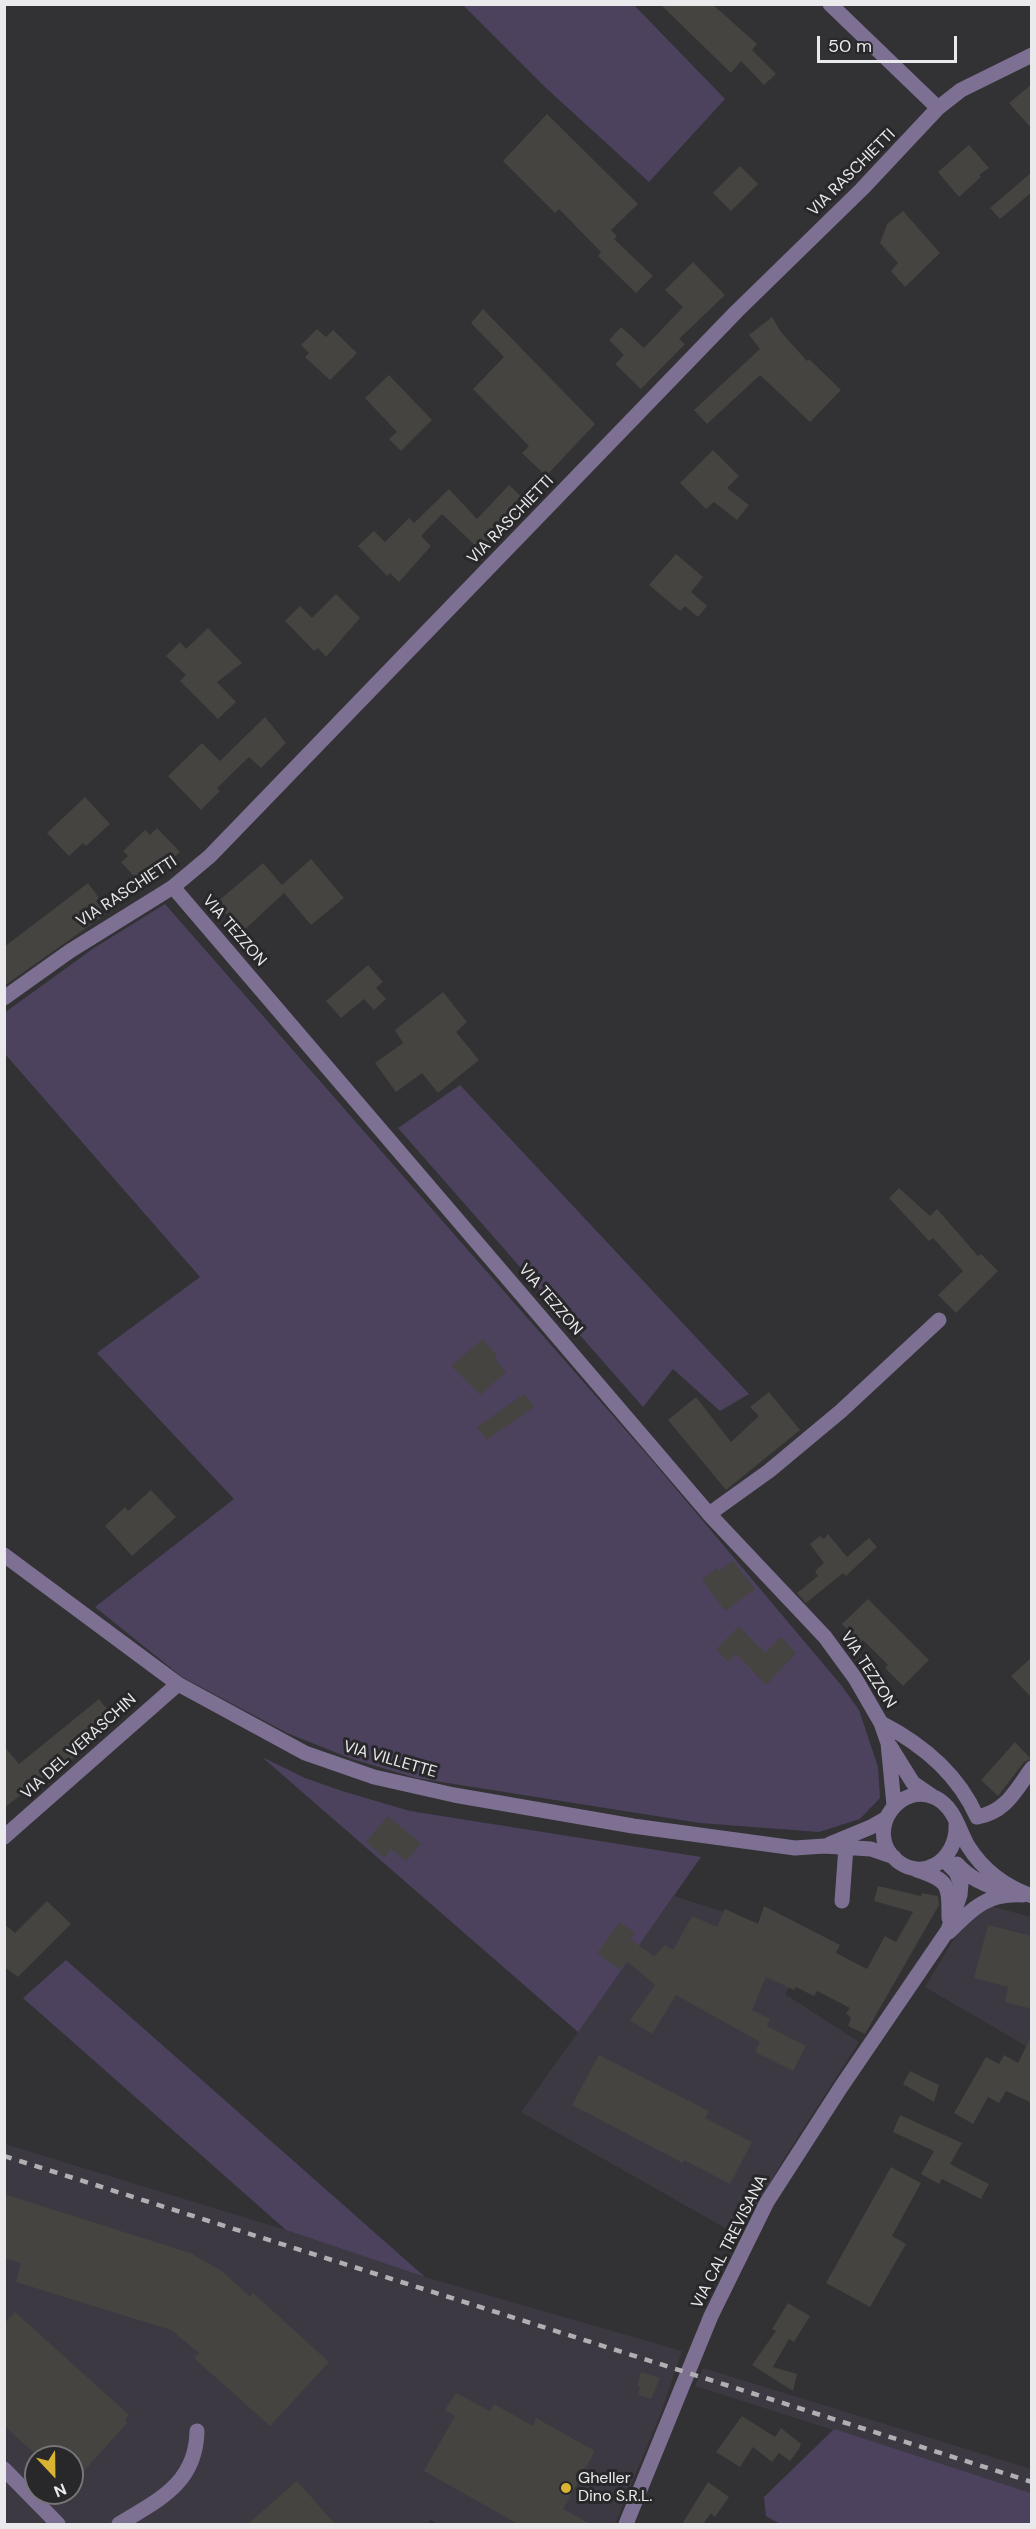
<!DOCTYPE html>
<style>
body{margin:0}
#map{position:relative;width:1036px;height:2529px;overflow:hidden;background:#323134;font-family:"DM Sans",sans-serif}
canvas{display:block}
.frame{position:absolute;inset:0;border:6px solid #eae9eb;pointer-events:none}
.north{position:absolute;left:24px;top:2445px;width:60px;height:60px;box-sizing:border-box;background:#28272a;border:2px solid #767577;border-radius:50%;rotate:158deg;font-size:16px;font-weight:700;line-height:24px;text-align:center;color:#eae9eb}
.north::after{content:'';display:block;margin:auto;width:21px;height:27px;background:#dab333;clip-path:polygon(50% 0,100% 100%,50% 72%,0 100%)}
.scale{position:absolute;left:817px;top:36px;width:140px;height:27px;box-sizing:border-box;border:3px solid #eae9eb;border-top:0;padding-left:8px;font-size:18px;line-height:21px;white-space:nowrap;color:#eae9eb;-webkit-text-stroke:4px #28272a;paint-order:stroke}
</style>
<div id="map">
<canvas width="1036" height="2529"></canvas>
<div class="frame"></div>
<div class="north">N</div>
<div class="scale">50 m</div>
</div>
<script>
const ctx = document.querySelector('canvas').getContext('2d');
ctx.lineJoin = 'round';
function paint(path, color) { ctx.fillStyle = color; ctx.fill(path, 'evenodd'); }
function stroke(path, color, width, dash) { ctx.strokeStyle = color; ctx.lineWidth = width; ctx.lineCap = dash ? 'butt' : 'round'; ctx.setLineDash(dash || []); ctx.stroke(path); }
function label(font, color, halo, rows, align = 'center') {
  ctx.font = font + ' "DM Sans",sans-serif'; ctx.lineWidth = 6; ctx.setLineDash([]); ctx.textBaseline = 'middle'; ctx.strokeStyle = halo; ctx.fillStyle = color; for (const [text, x, y, turn = 0] of rows) {
    ctx.save(); ctx.translate(x, y); ctx.rotate((+turn || 0) * Math.PI / 180); ctx.textAlign = isNaN(turn) ? turn : align; if (halo) ctx.strokeText(text, 0, 0); ctx.fillText(text, 0, 0); ctx.restore();
  }
}
paint(new Path2D(`
 M 674,1896 L 818,1942 L 785,1994 L 859,2042 L 785,2157 L 739,2236 L 521,2112 Z
 M 976,1902 L 1031,1917 L 1031,2049 L 925,1987 Z
 M 5,2144 L 286,2230 L 425,2277 L 682,2351 L 661,2413 L 615,2524 L 437,2524 L 430,2519 L 428,2524 L 5,2524 ZM 36,2457 L 72,2457 L 72,2493 L 36,2493 Z
 M 703,2368 L 1031,2469 L 1031,2493 L 695,2386 Z`), '#3c3942');
paint(new Path2D(`
 M 463,5 L 634,5 L 725,99 L 649,182 L 546,88 Z
 M 165,904 L 650,1458 L 841,1685 L 859,1710 L 878,1767 L 880,1798 L 860,1819 L 819,1832 L 700,1823 L 416,1778 L 352,1759 L 287,1733 L 182,1677 L 95,1607 L 234,1499 L 97,1353 L 200,1277 L 5,1054 L 4,1013 L 94,948 Z
 M 460,1085 L 749,1394 L 720,1411 L 673,1369 L 643,1407 L 398,1128 Z
 M 262,1757 L 305,1778 L 342,1791 L 410,1811 L 701,1857 L 578,2032 Z
 M 66,1960 L 425,2277 L 286,2230 L 23,1998 Z
 M 834,2429 L 1031,2493 L 1031,2524 L 780,2524 L 766,2516 L 764,2497 Z`), '#4c425e');
paint(new Path2D(`
 M 660,4 L 712,4 L 757,44 L 752,50 L 776,74 L 764,85 L 741,61 L 731,73 Z
 M 1032,84 L 1032,129 L 1009,103 Z
 M 547,114 L 638,204 L 611,230 L 617,236 L 614,239 L 653,276 L 636,293 L 598,256 L 601,252 L 559,209 L 555,213 L 503,161 Z
 M 969,145 L 989,168 L 979,175 L 981,177 L 959,197 L 938,172 Z
 M 740,166 L 758,184 L 731,211 L 713,193 Z
 M 1032,172 L 1032,192 L 1000,219 L 990,208 Z
 M 903,211 L 940,253 L 905,287 L 891,271 L 898,263 L 880,243 L 887,224 Z
 M 693,262 L 725,295 L 679,339 L 685,344 L 641,389 L 615,364 L 624,355 L 609,340 L 621,327 L 644,348 L 683,307 L 665,290 Z
 M 483,309 L 595,424 L 546,476 L 522,453 L 529,446 L 473,389 L 504,357 L 471,323 Z
 M 772,317 L 781,332 L 807,361 L 809,359 L 841,390 L 810,422 L 760,375 L 707,424 L 694,410 L 760,349 L 749,335 Z
 M 317,329 L 326,337 L 333,330 L 357,353 L 330,380 L 305,357 L 309,353 L 301,345 Z
 M 389,375 L 432,420 L 401,451 L 389,439 L 397,432 L 365,398 Z
 M 713,450 L 739,476 L 727,488 L 749,505 L 737,520 L 714,502 L 706,509 L 680,483 Z
 M 509,485 L 529,504 L 481,551 L 442,514 L 421,536 L 431,546 L 399,582 L 390,573 L 387,576 L 358,546 L 374,531 L 385,542 L 409,518 L 414,523 L 449,489 L 477,519 Z
 M 676,554 L 703,577 L 691,592 L 707,606 L 698,617 L 685,606 L 680,611 L 649,585 Z
 M 336,594 L 360,618 L 326,657 L 318,648 L 314,651 L 285,621 L 300,606 L 312,618 Z
 M 208,628 L 242,663 L 217,682 L 236,702 L 218,719 L 180,681 L 186,675 L 166,656 L 180,642 L 186,649 Z
 M 265,717 L 286,743 L 261,768 L 249,757 L 217,788 L 220,791 L 201,810 L 168,776 L 202,743 L 220,761 Z
 M 85,797 L 110,824 L 86,846 L 83,843 L 69,856 L 47,833 Z
 M 157,828 L 180,852 L 143,886 L 121,862 L 128,856 L 123,851 L 145,830 L 150,835 Z
 M 311,859 L 344,898 L 311,925 L 284,893 L 242,932 L 216,903 L 263,863 L 282,885 Z
 M 88,883 L 99,898 L 96,901 L 106,914 L 4,986 L 4,947 Z
 M 368,965 L 383,982 L 376,988 L 386,999 L 374,1010 L 364,999 L 341,1018 L 326,1001 Z
 M 443,992 L 467,1022 L 456,1032 L 479,1060 L 438,1093 L 422,1073 L 396,1092 L 375,1063 L 403,1043 L 395,1030 Z
 M 899,1188 L 930,1216 L 937,1209 L 978,1256 L 981,1254 L 998,1271 L 956,1313 L 938,1295 L 963,1271 L 933,1238 L 929,1241 L 889,1198 Z
 M 483,1339 L 497,1356 L 495,1359 L 506,1372 L 480,1395 L 451,1366 Z
 M 769,1392 L 800,1430 L 726,1490 L 668,1420 L 696,1397 L 731,1442 L 759,1416 L 750,1407 Z
 M 524,1394 L 534,1407 L 487,1440 L 477,1427 Z
 M 151,1490 L 176,1517 L 132,1556 L 105,1526 L 125,1507 L 128,1511 Z
 M 828,1534 L 847,1557 L 869,1538 L 877,1547 L 846,1576 L 843,1573 L 806,1603 L 797,1593 L 818,1576 L 815,1571 L 824,1563 L 810,1544 L 820,1536 L 824,1539 Z
 M 733,1561 L 755,1589 L 725,1611 L 702,1579 L 717,1568 L 719,1571 Z
 M 868,1599 L 929,1660 L 903,1686 L 885,1668 L 888,1665 L 863,1640 L 860,1643 L 842,1624 Z
 M 739,1626 L 765,1653 L 781,1637 L 796,1653 L 766,1685 L 736,1654 L 728,1662 L 716,1649 Z
 M 1032,1657 L 1032,1698 L 1011,1676 Z
 M 99,1699 L 110,1713 L 78,1738 L 86,1748 L 56,1773 L 53,1770 L 4,1808 L 4,1746 L 19,1764 Z
 M 1015,1742 L 1031,1759 L 1024,1762 L 998,1796 L 981,1780 Z
 M 388,1816 L 421,1844 L 406,1861 L 391,1849 L 384,1858 L 366,1842 Z
 M 878,1886 L 921,1896 L 922,1893 L 938,1896 L 939,1905 L 865,2034 L 848,2026 L 851,2018 L 846,2013 L 850,2008 L 817,1991 L 814,1996 L 796,1987 L 794,1990 L 766,1977 L 752,2010 L 770,2019 L 767,2026 L 806,2046 L 793,2071 L 755,2052 L 760,2042 L 676,1995 L 652,2034 L 630,2020 L 655,1985 L 627,1961 L 620,1970 L 597,1953 L 620,1922 L 635,1933 L 630,1939 L 654,1956 L 665,1945 L 673,1950 L 692,1916 L 717,1927 L 725,1909 L 758,1924 L 764,1906 L 840,1945 L 836,1953 L 867,1969 L 885,1936 L 896,1942 L 913,1912 L 874,1901 Z
 M 47,1901 L 71,1924 L 18,1977 L 4,1967 L 4,1924 L 15,1933 Z
 M 988,1925 L 1032,1936 L 1032,2009 L 1005,2002 L 1008,1987 L 974,1978 Z
 M 1032,2035 L 1032,2103 L 1006,2091 L 999,2103 L 988,2097 L 973,2124 L 954,2113 L 986,2057 L 999,2064 L 1004,2055 L 1018,2063 Z
 M 599,2055 L 709,2111 L 705,2118 L 752,2142 L 730,2184 L 684,2160 L 683,2163 L 572,2105 Z
 M 910,2071 L 939,2085 L 934,2102 L 903,2084 Z
 M 900,2115 L 962,2143 L 950,2164 L 989,2184 L 981,2199 L 942,2179 L 939,2184 L 921,2174 L 934,2151 L 893,2132 Z
 M 891,2167 L 921,2183 L 892,2236 L 906,2244 L 870,2307 L 826,2283 Z
 M 4,2194 L 190,2253 L 222,2271 L 250,2297 L 253,2293 L 329,2362 L 270,2426 L 194,2358 L 199,2353 L 171,2330 L 16,2282 L 21,2263 L 4,2258 Z
 M 788,2303 L 810,2316 L 794,2342 L 789,2339 L 773,2367 L 797,2374 L 793,2391 L 752,2365 L 776,2331 L 772,2329 Z
 M 15,2312 L 129,2415 L 125,2419 L 127,2423 L 72,2484 L 72,2457 L 39,2457 L 4,2426 L 4,2324 Z
 M 641,2372 L 660,2378 L 651,2399 L 638,2395 L 640,2387 L 637,2386 Z
 M 456,2393 L 490,2411 L 494,2404 L 533,2426 L 536,2418 L 595,2451 L 563,2509 L 591,2524 L 518,2524 L 424,2471 L 455,2416 L 445,2410 Z
 M 742,2416 L 775,2437 L 781,2428 L 801,2444 L 799,2449 L 790,2461 L 779,2453 L 772,2462 L 753,2447 L 740,2467 L 716,2452 Z
 M 297,2481 L 335,2524 L 248,2524 Z
 M 708,2482 L 729,2497 L 715,2517 L 711,2513 L 703,2524 L 682,2524 Z`), '#454440');
stroke(new Path2D(`
 M 830,4 L 938,108
 M 173,887 L 709,1514 L 825,1637 L 855,1678 L 881,1723 L 888,1743 L 894,1805
 M 4,998 L 70,951 L 173,887 L 210,856 L 737,311 L 862,189 L 938,108 L 961,90 L 1032,55
 M 709,1514 L 769,1471 L 841,1411 L 939,1320
 M 4,1555 L 178,1684 L 305,1753 L 374,1777 L 454,1795 L 633,1826 L 795,1848 L 824,1846 L 871,1849 L 894,1857
 M 881,1723 C 922,1744 958,1774 977,1817 C 1006,1812 1015,1791 1032,1768
 M 890,1746 L 913,1783 L 932,1796
 M 956,1824 C 958,1860 920,1886 892,1856 C 867,1827 901,1781 936,1798 C 954,1807 959,1830 968,1846 C 983,1870 1006,1887 1032,1896
 M 4,1837 L 178,1684
 M 830,1844 L 871,1827 L 885,1819
 M 957,1864 C 971,1880 988,1887 1008,1891
 M 917,1870 C 949,1880 949,1885 949,1918
 M 842,1901 L 846,1847
 M 949,1932 C 973,1908 987,1893 1023,1895
 M 4,2469 L 58,2524
 M 119,2524 C 158,2500 196,2484 197,2431
 M 626,2524 L 711,2316 L 767,2202 L 841,2087 L 948,1930 L 960,1895 L 961,1884 L 956,1872 L 944,1860`), '#7d7093', 15);
stroke(new Path2D(`
 M 4,2156 L 1032,2482`), '#b0afb1', 4.5, [8, 8]);
for (const [x, y, r, color] of [
 [566,2488,6,"#dab333"]
]) { const dot = new Path2D(); dot.arc(x, y, r, 0, 2 * Math.PI); ctx.fillStyle = color; ctx.fill(dot); stroke(dot, '#28272a', 2); }
label('16px', '#eae9eb', '#28272a', [
 ["VIA RASCHIETTI",852,173,-45],
 ["VIA RASCHIETTI",511,520,-46],
 ["VIA RASCHIETTI",127,892,-33],
 ["VIA TEZZON",234,931,49],
 ["VIA TEZZON",550,1300,49],
 ["VIA TEZZON",868,1670,57],
 ["VIA DEL VERASCHIN",79,1747,-42],
 ["VIA VILLETTE",390,1760,16],
 ["VIA CAL TREVISANA",730,2242,-63]
]);
label('16px', '#eae9eb', '#28272a', [
 ["Gheller",578,2479],
 ["Dino S.R.L.",578,2497]
], 'left');
</script>
